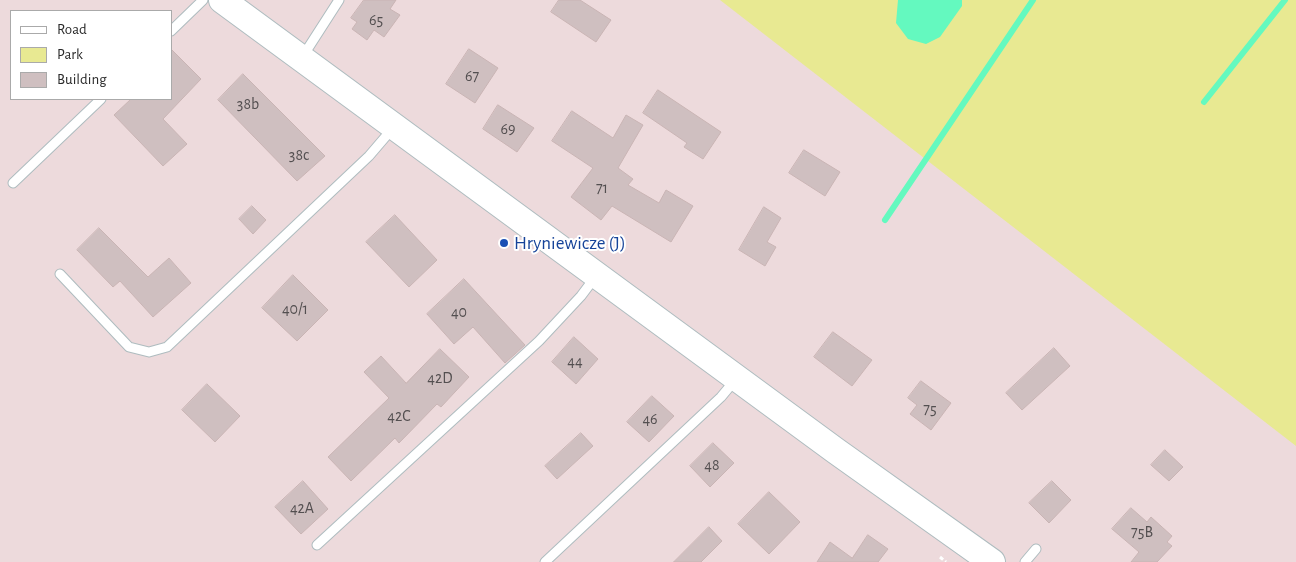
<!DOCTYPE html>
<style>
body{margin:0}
#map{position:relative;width:1296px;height:562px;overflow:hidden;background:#eddadc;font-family:"Alegreya Sans",sans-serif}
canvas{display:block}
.legend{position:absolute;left:10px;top:10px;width:162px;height:90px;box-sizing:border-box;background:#fff;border:1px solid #aaa;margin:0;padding:6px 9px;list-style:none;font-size:15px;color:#2a2a2a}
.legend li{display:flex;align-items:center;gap:10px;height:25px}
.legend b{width:25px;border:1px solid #aaa}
</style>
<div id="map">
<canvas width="1296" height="562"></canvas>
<ul class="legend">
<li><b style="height:6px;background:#fff"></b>Road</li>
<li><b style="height:14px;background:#e8e992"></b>Park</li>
<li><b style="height:14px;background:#cfbfc0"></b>Building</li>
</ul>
</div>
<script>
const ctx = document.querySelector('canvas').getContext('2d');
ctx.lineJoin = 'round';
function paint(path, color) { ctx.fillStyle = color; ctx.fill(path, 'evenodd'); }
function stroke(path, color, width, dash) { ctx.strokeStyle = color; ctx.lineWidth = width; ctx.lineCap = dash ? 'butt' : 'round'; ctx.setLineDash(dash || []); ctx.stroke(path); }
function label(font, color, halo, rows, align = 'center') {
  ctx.font = font + ' "Alegreya Sans",sans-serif'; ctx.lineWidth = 4; ctx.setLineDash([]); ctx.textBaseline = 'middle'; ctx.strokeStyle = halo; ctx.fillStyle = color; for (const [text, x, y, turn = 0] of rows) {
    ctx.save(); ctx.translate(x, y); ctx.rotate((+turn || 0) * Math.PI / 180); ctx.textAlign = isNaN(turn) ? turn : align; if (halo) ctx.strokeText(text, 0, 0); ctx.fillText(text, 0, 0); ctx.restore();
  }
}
paint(new Path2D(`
 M 720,0 L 1296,0 L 1296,446 Z`), '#e8e992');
paint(new Path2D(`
 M 898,0 L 962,0 L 962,6 L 940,37 L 926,44 L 908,39 L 896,23 Z`), '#64f9bf');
stroke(new Path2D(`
 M 1204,102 L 1285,0
 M 885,220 L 1033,0`), '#64f9bf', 6);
const building = new Path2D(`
 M 364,0 L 396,0 L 390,9 L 400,15 L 384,37 L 374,30 L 367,40 L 352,29 L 357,22 L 351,18 Z
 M 559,0 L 580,0 L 611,20 L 596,42 L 551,12 Z
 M 171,49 L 201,79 L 163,119 L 187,144 L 163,166 L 114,115 L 131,99 L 171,99 Z
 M 469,49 L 498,68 L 475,103 L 446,84 Z
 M 243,74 L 325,156 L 297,181 L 218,100 Z
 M 658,90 L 721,132 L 703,159 L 684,147 L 687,143 L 643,113 Z
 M 498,105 L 534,128 L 517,152 L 483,129 Z
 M 572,111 L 613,138 L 626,115 L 643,125 L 618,168 L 633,179 L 628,185 L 659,203 L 666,190 L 693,206 L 671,242 L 612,206 L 601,220 L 571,197 L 593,168 L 552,141 Z
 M 804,150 L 840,172 L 825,196 L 789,173 Z
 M 252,206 L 266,220 L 253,234 L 239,219 Z
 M 764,207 L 781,218 L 767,242 L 776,247 L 765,266 L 739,250 Z
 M 395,215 L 437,260 L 409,287 L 366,242 Z
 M 99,228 L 148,277 L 169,258 L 191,283 L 153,317 L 120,281 L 113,287 L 77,250 Z
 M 293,275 L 328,310 L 297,341 L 262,308 Z
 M 464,279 L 525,345 L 505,363 L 473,327 L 454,344 L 427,314 Z
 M 833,332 L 872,360 L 852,386 L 814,357 Z
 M 574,337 L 598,359 L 576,384 L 552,362 Z
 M 1054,348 L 1070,366 L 1022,410 L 1006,393 Z
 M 440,349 L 469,377 L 441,407 L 437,404 L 399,443 L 395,438 L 351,481 L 328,457 L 389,398 L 364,372 L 381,356 L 406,383 Z
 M 921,381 L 951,403 L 931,430 L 910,414 L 917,405 L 908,398 Z
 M 207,384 L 240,416 L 215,442 L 182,410 Z
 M 652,396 L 674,416 L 649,442 L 627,422 Z
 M 581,433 L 593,446 L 557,479 L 545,466 Z
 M 713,443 L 734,463 L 710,487 L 690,466 Z
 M 1165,450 L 1183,467 L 1169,481 L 1151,465 Z
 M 303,481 L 328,509 L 301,534 L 275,507 Z
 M 1052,481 L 1071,500 L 1049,523 L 1029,503 Z
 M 769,492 L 800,522 L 769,554 L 738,524 Z
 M 1131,508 L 1147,522 L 1151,517 L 1172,536 L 1167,542 L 1172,546 L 1157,562 L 1131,562 L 1139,552 L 1112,529 Z
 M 709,527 L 722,541 L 701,562 L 674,562 Z
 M 868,535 L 888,549 L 878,562 L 817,562 L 830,542 L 852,558 Z`);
paint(building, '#cfbfc0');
stroke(building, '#c9b4b4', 1);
const lane = new Path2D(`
 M 171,31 L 203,0
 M 303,56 L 339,0
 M 13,183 L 101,99
 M 60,274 L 129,347 L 149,352 L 167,347 L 369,156 L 393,128
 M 317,545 L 539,341 L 581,296 L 596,276
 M 545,562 L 721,397 L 736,379
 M 1025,562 L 1036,549`);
const secondary = new Path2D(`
 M 222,0 L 836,451 L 992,562`);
stroke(lane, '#aebcbf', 11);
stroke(secondary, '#aebcbf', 28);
stroke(new Path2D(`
 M 940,557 L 946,562`), '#fff', 3, [4, 2.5]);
stroke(lane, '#fff', 9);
stroke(secondary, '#fff', 26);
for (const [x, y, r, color] of [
 [504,243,5,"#1a4fb4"]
]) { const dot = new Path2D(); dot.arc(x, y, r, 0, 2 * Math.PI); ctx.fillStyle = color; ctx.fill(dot); stroke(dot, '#fff', 2); }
label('16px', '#534f50', null, [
 ["65",376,20],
 ["67",472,76],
 ["38b",248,104],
 ["69",508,129],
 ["38c",299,155],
 ["71",602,188],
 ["40/1",295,309],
 ["40",459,312],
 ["44",575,361],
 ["42D",440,378],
 ["75",930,409],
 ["42C",399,416],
 ["46",650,419],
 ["48",712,465],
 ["42A",302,508],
 ["75B",1142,532]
]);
label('19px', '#164399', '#fff', [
 ["Hryniewicze (J)",514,243]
], 'left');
</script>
